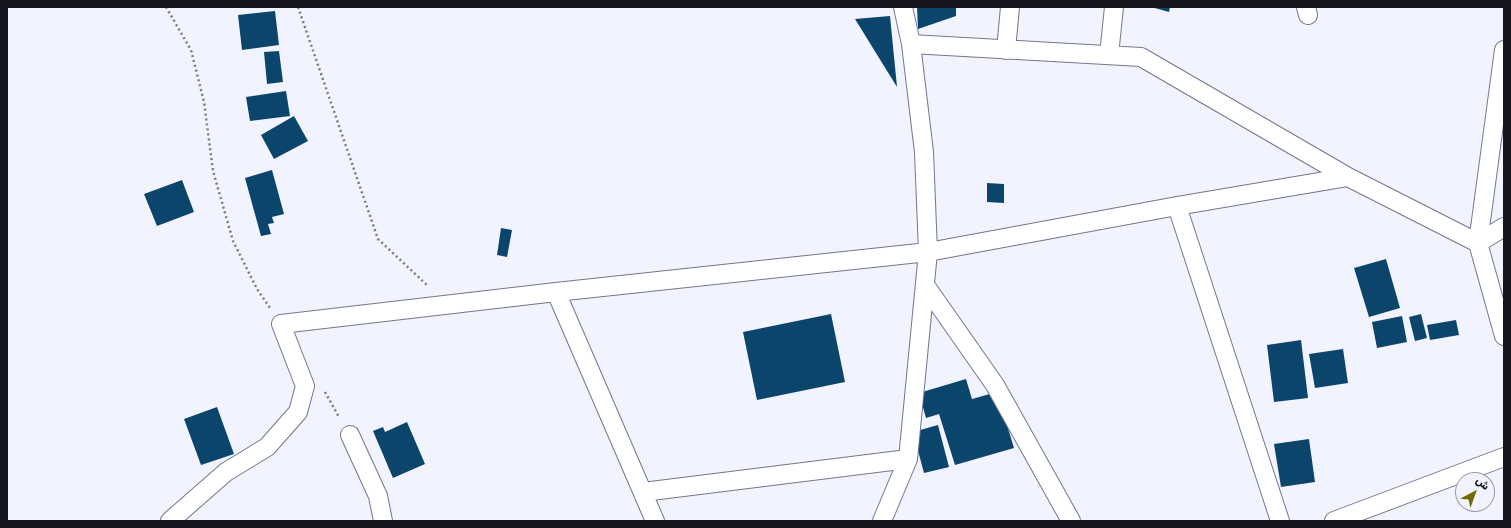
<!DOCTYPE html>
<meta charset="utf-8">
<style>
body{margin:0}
#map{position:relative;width:1511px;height:528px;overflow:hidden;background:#f1f3fe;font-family:Rubik,"Noto Naskh Arabic",sans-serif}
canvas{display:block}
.frame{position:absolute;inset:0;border:8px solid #151620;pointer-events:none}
.north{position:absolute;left:1455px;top:472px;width:40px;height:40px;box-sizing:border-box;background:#f1f3fe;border:1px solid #999ba5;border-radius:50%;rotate:41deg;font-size:11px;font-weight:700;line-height:16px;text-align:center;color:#151620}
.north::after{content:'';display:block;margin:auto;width:14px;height:18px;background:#716b07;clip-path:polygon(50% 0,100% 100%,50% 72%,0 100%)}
</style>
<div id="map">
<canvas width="1511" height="528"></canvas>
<div class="frame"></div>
<div class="north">ش</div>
</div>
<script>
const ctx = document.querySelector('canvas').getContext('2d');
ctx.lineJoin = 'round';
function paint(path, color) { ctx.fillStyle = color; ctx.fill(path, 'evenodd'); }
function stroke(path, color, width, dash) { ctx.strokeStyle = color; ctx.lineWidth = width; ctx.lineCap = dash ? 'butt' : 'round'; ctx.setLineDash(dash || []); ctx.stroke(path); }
paint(new Path2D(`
 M 917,7 L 956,7 L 956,16 L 918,29 Z
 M 1151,7 L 1170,7 L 1169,12 Z
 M 275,11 L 279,45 L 242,50 L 238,15 Z
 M 890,16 L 897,87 L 855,19 Z
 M 279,51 L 283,82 L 267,84 L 264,52 Z
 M 286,91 L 290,116 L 250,121 L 246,97 Z
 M 294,116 L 308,141 L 274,159 L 261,135 Z
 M 272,170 L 284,214 L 272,217 L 274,223 L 268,224 L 271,234 L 261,236 L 245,178 Z
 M 182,180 L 194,212 L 157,226 L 144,194 Z
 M 987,183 L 1004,184 L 1004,203 L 987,202 Z
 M 501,228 L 512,230 L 507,257 L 497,255 Z
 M 1386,259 L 1400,308 L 1369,317 L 1354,268 Z
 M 831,314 L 845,382 L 757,400 L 743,332 Z
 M 1421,314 L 1427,338 L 1415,341 L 1409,317 Z
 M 1402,316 L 1407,342 L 1377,348 L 1372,322 Z
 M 1456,320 L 1459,335 L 1430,340 L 1427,325 Z
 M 1301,340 L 1308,398 L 1274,402 L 1267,345 Z
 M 1343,349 L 1348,383 L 1315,388 L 1309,354 Z
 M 966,379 L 972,399 L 997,392 L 1014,448 L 955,465 L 939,414 L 926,418 L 919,393 Z
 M 217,407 L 234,454 L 201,465 L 184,419 Z
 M 407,422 L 425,464 L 393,478 L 373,431 L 383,427 L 385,432 Z
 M 938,425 L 949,467 L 924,473 L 913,432 Z
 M 1309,439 L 1315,482 L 1281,487 L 1274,444 Z`), '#0b456c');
const minor = new Path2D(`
 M 1306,7 L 1308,15
 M 911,44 L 1141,57 L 1348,177 L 1478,243 L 1504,227
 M 1006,50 L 1010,7
 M 1504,50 L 1478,243 L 1504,336
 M 1109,55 L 1114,7
 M 1177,206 L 1280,521
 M 925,285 L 995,385 L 1071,521
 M 556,292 L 655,521
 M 350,435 L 378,496 L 383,521
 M 643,492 L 908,459
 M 170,521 L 226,472 L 267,447 L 298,412 L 305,386 L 281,324 L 556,292 L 928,252 L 1177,206 L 1348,177
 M 882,521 L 908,459 L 928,252 L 924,152 L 911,44 L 903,7
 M 1334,521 L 1504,457`);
stroke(minor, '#73768f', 20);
stroke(new Path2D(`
 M 166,7 L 191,50 L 204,102 L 213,171 L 233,241 L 257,289 L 270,308
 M 298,7 L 378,239 L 428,286
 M 325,392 L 339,417`), '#797a85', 2.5, [2, 3]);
stroke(minor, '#fff', 18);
</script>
